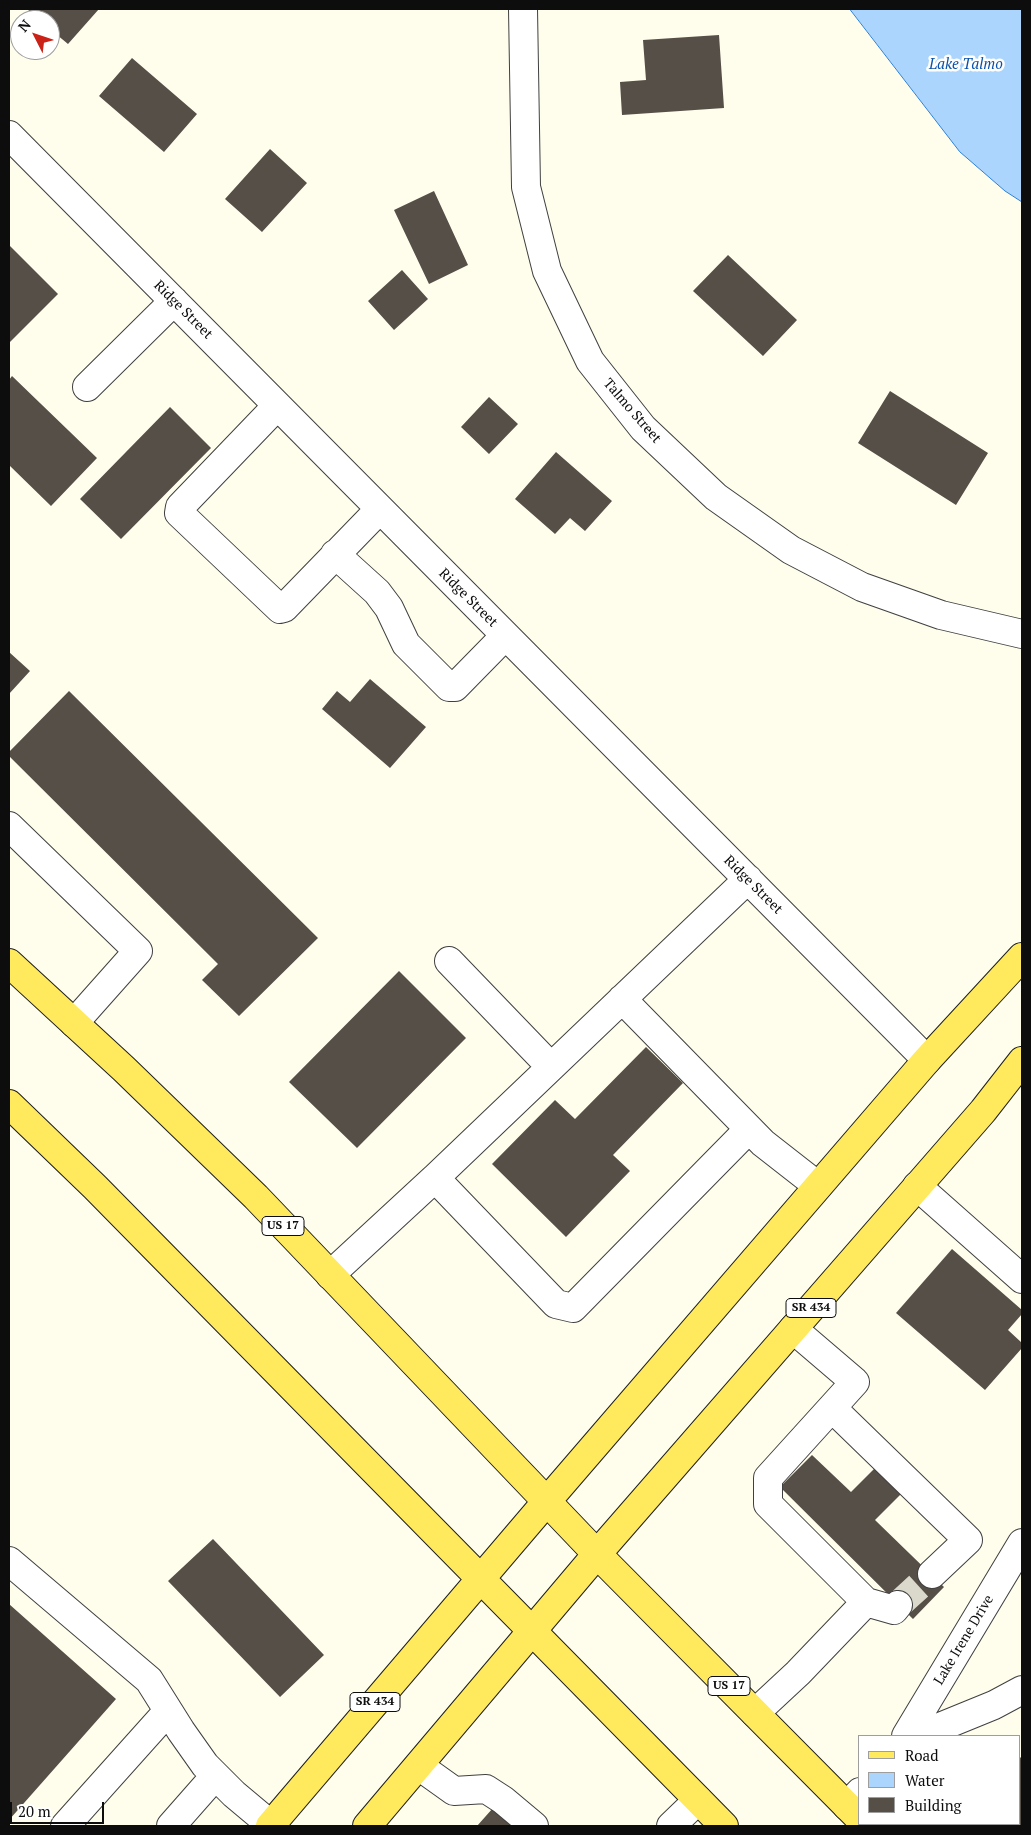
<!DOCTYPE html>
<style>
body{margin:0}
#map{position:relative;width:1031px;height:1835px;overflow:hidden;background:#fffdec;font-family:"PT Serif",serif}
canvas{display:block}
.frame{position:absolute;inset:0;border:10px solid #0d0d0d;pointer-events:none}
.legend{position:absolute;left:858px;top:1735px;width:162px;height:90px;box-sizing:border-box;background:#fff;border:1px solid #9e9e9e;margin:0;padding:6px 9px;list-style:none;font-size:15px;color:#0d0d0d}
.legend li{display:flex;align-items:center;gap:10px;height:25px}
.legend b{width:25px;border:1px solid #9e9e9e}
.north{position:absolute;left:10px;top:10px;width:50px;height:50px;box-sizing:border-box;background:#fff;border:1px solid #9e9e9e;border-radius:50%;rotate:311deg;font-size:14px;font-weight:700;line-height:20px;text-align:center;color:#0d0d0d}
.north::after{content:'';display:block;margin:auto;width:18px;height:22px;background:#ca2217;clip-path:polygon(50% 0,100% 100%,50% 72%,0 100%)}
.scale{position:absolute;left:10px;top:1802px;width:94px;height:22px;box-sizing:border-box;border:2px solid #0d0d0d;border-top:0;padding-left:6px;font-size:15px;line-height:18px;white-space:nowrap;color:#0d0d0d;-webkit-text-stroke:4px #fff;paint-order:stroke}
</style>
<div id="map">
<canvas width="1031" height="1835"></canvas>
<div class="frame"></div>
<ul class="legend">
<li><b style="height:6px;background:#ffe95c"></b>Road</li>
<li><b style="height:14px;background:#abd5fc"></b>Water</li>
<li><b style="height:14px;background:#564f48"></b>Building</li>
</ul>
<div class="north">N</div>
<div class="scale">20 m</div>
</div>
<script>
const ctx = document.querySelector('canvas').getContext('2d');
ctx.lineJoin = 'round';
function paint(path, color) { ctx.fillStyle = color; ctx.fill(path, 'evenodd'); }
function stroke(path, color, width, dash) { ctx.strokeStyle = color; ctx.lineWidth = width; ctx.lineCap = dash ? 'butt' : 'round'; ctx.setLineDash(dash || []); ctx.stroke(path); }
function label(font, color, halo, rows, align = 'center') {
  ctx.font = font + ' "PT Serif",serif'; ctx.lineWidth = 5; ctx.setLineDash([]); ctx.textBaseline = 'middle'; ctx.strokeStyle = halo; ctx.fillStyle = color; for (const [text, x, y, turn = 0] of rows) {
    ctx.save(); ctx.translate(x, y); ctx.rotate((+turn || 0) * Math.PI / 180); ctx.textAlign = isNaN(turn) ? turn : align; if (halo) ctx.strokeText(text, 0, 0); ctx.fillText(text, 0, 0); ctx.restore();
  }
}
const water = new Path2D(`
 M 850,9 L 1022,9 L 1022,202 L 1005,191 L 960,152 Z`);
paint(water, '#abd5fc');
stroke(water, '#2b81db', 1);
paint(new Path2D(`
 M 27,9 L 99,9 L 68,44 L 50,29 L 50,20 L 40,20 Z
 M 719,35 L 724,108 L 622,115 L 620,82 L 646,80 L 643,40 Z
 M 132,58 L 197,114 L 164,152 L 99,96 Z
 M 270,149 L 307,183 L 262,232 L 225,199 Z
 M 434,191 L 468,265 L 429,284 L 394,210 Z
 M 9,245 L 58,294 L 9,343 Z
 M 728,255 L 797,320 L 763,356 L 693,291 Z
 M 402,270 L 428,299 L 394,330 L 368,301 Z
 M 12,376 L 97,458 L 51,506 L 9,465 L 9,380 Z
 M 890,391 L 988,453 L 956,505 L 858,443 Z
 M 489,397 L 518,424 L 489,454 L 461,427 Z
 M 170,407 L 211,448 L 121,539 L 80,499 Z
 M 556,452 L 612,501 L 585,531 L 570,518 L 555,534 L 515,499 Z
 M 9,652 L 30,671 L 9,694 Z
 M 370,679 L 426,727 L 390,768 L 322,709 L 337,691 L 350,702 Z
 M 69,691 L 318,938 L 239,1016 L 202,980 L 218,964 L 9,756 L 9,752 Z
 M 399,971 L 466,1038 L 357,1148 L 289,1082 Z
 M 646,1047 L 683,1083 L 613,1155 L 630,1171 L 566,1237 L 492,1164 L 555,1100 L 575,1119 Z
 M 952,1249 L 1022,1310 L 1022,1314 L 1008,1330 L 1022,1343 L 1022,1348 L 985,1390 L 896,1313 Z
 M 812,1455 L 851,1492 L 878,1465 L 905,1490 L 875,1520 L 944,1587 L 913,1619 L 780,1487 Z
 M 213,1539 L 324,1655 L 280,1697 L 168,1581 Z
 M 9,1604 L 116,1699 L 9,1820 Z
 M 1020,1757 L 1022,1759 L 1022,1826 L 1016,1824 L 1020,1824 Z
 M 493,1808 L 514,1826 L 477,1826 Z`), '#564f48');
stroke(new Path2D(`
 M 898,1605 L 932,1574`), '#dbd9cb', 28, [28, 14]);
const minor = new Path2D(`
 M 523,9 L 526,187 L 547,271 L 590,361 L 643,428 L 716,497 L 791,550 L 862,587 L 941,615 L 1022,634
 M 9,135 L 927,1060
 M 87,387 L 174,301
 M 277,406 L 180,507 L 179,513 L 280,609 L 284,608 L 380,509
 M 335,554 L 377,592 L 389,608 L 406,644 L 449,687 L 455,687 L 505,636
 M 9,826 L 138,951 L 74,1023
 M 748,879 L 435,1178 L 556,1304 L 573,1308 L 749,1129
 M 449,961 L 551,1067
 M 622,999 L 763,1143 L 818,1186
 M 917,1186 L 1022,1279
 M 330,1275 L 435,1178
 M 832,1408 L 968,1540 L 932,1574
 M 9,1561 L 149,1680 L 181,1731 L 205,1765 L 234,1794 L 271,1825
 M 866,1602 L 894,1610 L 898,1605
 M 755,1713 L 798,1673 L 866,1602 L 768,1504 L 768,1478 L 855,1382 L 793,1329
 M 906,1736 L 1022,1543
 M 918,1736 L 994,1705 L 1022,1690
 M 419,1766 L 454,1791 L 486,1789 L 503,1800 L 534,1826
 M 847,1806 L 860,1792
 M 65,1826 L 168,1711
 M 171,1826 L 215,1776
 M 671,1826 L 698,1800`);
const major = new Path2D(`
 M 9,963 L 124,1069 L 256,1197 L 597,1554 L 860,1819
 M 9,1104 L 95,1187 L 724,1826
 M 270,1826 L 547,1501 L 927,1060 L 1022,957
 M 367,1826 L 597,1554 L 983,1111 L 1022,1061`);
stroke(minor, '#404040', 30);
stroke(major, '#1e1e1e', 30);
stroke(minor, '#fff', 28);
stroke(major, '#ffe95c', 28);
for (const [x, y, w] of [
 [283,1226,42],
 [811,1308,50],
 [729,1686,42],
 [375,1702,50]
]) { const box = new Path2D(); box.roundRect(x - w / 2, y - 9.5, w, 19, 4); ctx.fillStyle = '#fff'; ctx.fill(box); stroke(box, '#0d0d0d', 1); }
label('bold 12px', '#0d0d0d', null, [
 ["US 17",283,1226],
 ["SR 434",811,1308],
 ["US 17",729,1686],
 ["SR 434",375,1702]
]);
label('14px', '#0d0d0d', '#fff', [
 ["Ridge Street",183,310,45],
 ["Talmo Street",632,411,49],
 ["Ridge Street",468,598,45],
 ["Ridge Street",753,885,45],
 ["Lake Irene Drive",964,1640,-59]
]);
label('italic 15px', '#0a53ab', '#fff', [
 ["Lake Talmo",966,65]
]);
</script>
